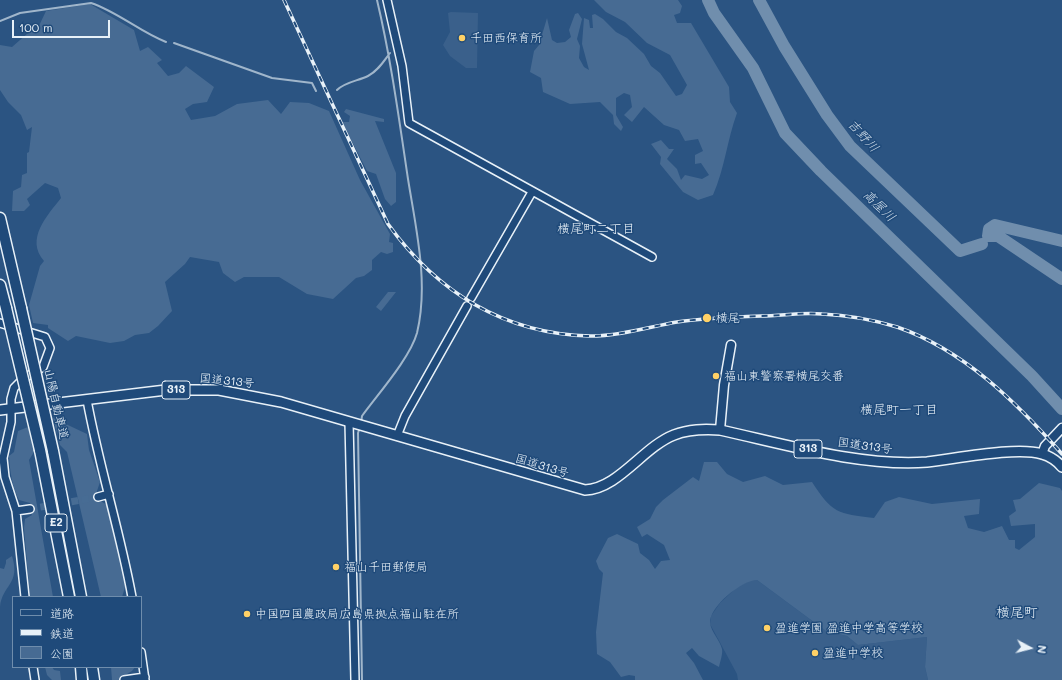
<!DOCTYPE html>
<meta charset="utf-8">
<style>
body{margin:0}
#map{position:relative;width:1062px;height:680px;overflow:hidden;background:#2b5482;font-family:Mali,"Klee One",sans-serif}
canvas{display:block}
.legend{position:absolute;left:12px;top:596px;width:130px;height:72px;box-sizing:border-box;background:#1f4a7a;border:1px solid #6f8dac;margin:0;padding:5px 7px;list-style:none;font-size:12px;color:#e8f1f8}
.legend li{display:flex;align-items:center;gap:8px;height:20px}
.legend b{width:20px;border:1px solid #6f8dac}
.north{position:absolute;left:1010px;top:628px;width:40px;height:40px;-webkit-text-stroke:3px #1f4a7a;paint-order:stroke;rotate:97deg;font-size:11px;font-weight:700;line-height:16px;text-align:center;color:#e8f1f8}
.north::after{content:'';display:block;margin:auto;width:14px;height:18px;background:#e8f1f8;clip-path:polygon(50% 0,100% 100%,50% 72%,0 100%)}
.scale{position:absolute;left:12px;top:20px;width:98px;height:18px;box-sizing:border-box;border:2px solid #e8f1f8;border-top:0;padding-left:5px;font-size:12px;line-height:14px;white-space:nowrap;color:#e8f1f8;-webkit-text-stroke:3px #1f4a7a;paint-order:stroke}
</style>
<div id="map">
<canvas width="1062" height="680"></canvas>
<ul class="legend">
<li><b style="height:5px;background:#1f4a7a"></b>道路</li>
<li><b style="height:5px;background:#e8f1f8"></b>鉄道</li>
<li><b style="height:11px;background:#476b93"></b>公園</li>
</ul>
<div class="north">N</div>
<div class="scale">100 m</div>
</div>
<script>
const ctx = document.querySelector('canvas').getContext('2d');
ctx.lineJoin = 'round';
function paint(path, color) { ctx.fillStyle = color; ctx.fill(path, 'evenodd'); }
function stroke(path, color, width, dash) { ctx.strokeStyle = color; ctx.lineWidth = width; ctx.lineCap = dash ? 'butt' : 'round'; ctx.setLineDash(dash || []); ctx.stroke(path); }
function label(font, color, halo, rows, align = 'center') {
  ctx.font = font + ' Mali,"Klee One",sans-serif'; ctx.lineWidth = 3; ctx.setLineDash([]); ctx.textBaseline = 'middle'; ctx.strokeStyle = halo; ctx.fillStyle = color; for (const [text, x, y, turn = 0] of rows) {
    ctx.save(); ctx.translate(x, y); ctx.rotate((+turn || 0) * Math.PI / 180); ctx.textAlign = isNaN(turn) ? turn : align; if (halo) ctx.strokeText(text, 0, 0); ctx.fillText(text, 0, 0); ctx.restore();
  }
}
paint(new Path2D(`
 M 451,12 L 478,13 L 477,68 L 466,68 L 450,56 L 443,45 L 450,32 L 448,13 Z
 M 750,580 L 757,580 L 826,631 L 847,636 L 858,645 L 927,637 L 925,667 L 928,680 L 738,680 L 737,674 L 710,624 L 711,616 L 720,603 L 736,588 Z`), '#3a608b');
paint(new Path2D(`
 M 594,0 L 678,0 L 682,6 L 680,13 L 674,15 L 677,23 L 691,23 L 729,87 L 730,102 L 737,113 C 727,140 725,168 713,195 L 698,200 L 683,192 L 660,164 L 661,157 L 651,144 L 661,140 L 669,149 L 674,149 L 667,159 L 677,169 L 681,180 L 685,175 L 702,179 L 709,175 L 701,163 L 695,164 L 695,155 L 703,151 L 698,139 L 685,141 L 679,130 L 664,125 L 644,107 L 632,122 L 624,115 L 632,107 L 630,95 L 624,93 L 616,98 L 616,115 L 623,127 L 621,131 L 614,124 L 613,115 L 600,102 L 570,104 L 543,92 L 541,78 L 530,72 L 534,51 L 539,45 L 547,18 L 552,40 L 557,43 L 565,42 L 571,37 L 569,30 L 575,14 L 578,13 L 582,19 L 577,39 L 580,46 L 579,58 L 584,67 L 589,70 L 582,44 L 584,18 L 589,20 L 590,28 L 593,28 L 592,15 L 595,14 L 603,19 L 616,32 L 627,38 L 644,54 L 651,66 L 660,73 L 676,96 L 682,94 L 687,85 L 670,55 L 647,43 L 625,22 L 606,12 Z
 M 90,4 L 134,30 L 140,51 L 148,47 L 162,60 L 157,63 L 168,76 L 179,73 L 186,66 L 214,87 L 207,102 L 193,104 L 185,109 L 191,120 L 215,116 L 237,104 L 268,100 L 281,114 L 290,102 L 309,103 L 329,111 L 360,180 L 390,234 L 389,242 L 393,243 L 393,252 L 387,254 L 381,252 L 372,260 L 372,270 L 364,276 L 356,278 L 333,299 L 307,294 L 279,277 L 244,277 L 235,282 L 223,273 L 219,262 L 190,257 L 185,264 L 165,282 L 172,311 L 158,326 L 149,333 L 135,335 L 124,341 L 110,343 L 76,336 L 68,341 L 48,328 L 48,325 L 33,323 L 29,305 L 40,266 L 44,261 C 25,239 47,216 61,198 L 58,188 L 45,183 L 27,199 L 30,205 L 24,211 L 12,211 L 13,191 L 21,187 L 22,175 L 27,173 L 27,153 L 29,152 L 32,127 L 27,130 L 21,115 L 8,102 L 0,90 L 0,45 L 12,47 L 28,33 L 37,30 L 46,11 Z
 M 346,109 L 384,119 L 384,122 L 375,121 L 396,173 L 396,202 L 391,206 L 385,199 L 376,174 L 367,171 L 342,122 L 349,122 L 350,116 L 344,112 Z
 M 388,292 L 396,292 L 381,311 L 376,307 Z
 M 53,418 L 87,434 L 89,450 L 100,482 L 96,494 L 99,500 L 107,505 L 125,587 L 122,597 L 101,597 L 67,452 L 60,445 Z
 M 28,427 L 34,452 L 29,460 L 53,597 L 30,597 L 24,528 L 25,519 L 32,515 L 30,503 L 19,500 C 12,487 10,471 9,456 L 14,452 L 18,431 Z
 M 704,462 L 717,462 L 727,474 L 743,482 L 765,476 L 783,485 L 812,482 C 832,513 838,514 874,518 L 885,502 L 899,497 L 932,504 L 980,499 L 979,514 L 964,516 L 968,528 L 984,532 L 1002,526 L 1009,540 L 1015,540 L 1015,548 L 1019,550 L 1035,537 L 1035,524 L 1011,526 L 1009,516 L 1016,511 L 1013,500 L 1020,499 L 1039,483 L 1060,488 L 1062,491 L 1062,680 L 928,680 L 925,667 L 927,637 L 858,645 L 847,636 L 826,631 L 757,580 C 742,580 709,607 710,623 C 711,632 720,640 722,649 C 723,654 720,662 719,667 L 699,656 L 692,648 L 686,653 L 694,663 L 703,680 L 635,680 L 635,676 L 629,675 L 621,677 L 610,662 L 597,654 L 596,632 L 603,573 L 599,569 L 596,561 L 608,538 L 617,534 L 638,544 L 640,553 L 649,560 L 655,569 L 661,561 L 670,560 L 664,545 L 647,534 L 642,537 L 637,527 L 650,519 L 656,507 L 663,500 L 693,477 L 699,481 Z
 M 12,556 C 21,584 2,585 0,607 L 0,568 L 4,569 L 6,563 L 6,560 Z
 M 45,667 L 52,667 L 54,670 L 60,671 L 61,680 L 52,680 L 47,675 Z
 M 111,667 L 135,667 L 132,671 L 122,677 L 122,680 L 112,680 Z`), '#476b93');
stroke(new Path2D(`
 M 0,21 L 20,13 L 91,3 C 118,12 140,32 166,42
 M 174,43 L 272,78 L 312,83 L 316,91
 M 337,90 C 345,82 358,81 368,76 C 378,71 384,61 390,53
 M 361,423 L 362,416 C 378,394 410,358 417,333 C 429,283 416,229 408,179 C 399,119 391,59 377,0
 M 360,427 L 358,433 L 362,680`), '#a0b6cb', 2);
stroke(new Path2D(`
 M 708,0 L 714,13 L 753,68 L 785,133 L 821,171 L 1032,376 L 1062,409
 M 759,0 L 784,46 L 827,115 L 850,146 L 960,251 L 982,244
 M 1062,241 L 995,225 L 989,229 L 988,236 L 998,236 L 1062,279`), '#708ead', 12);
stroke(new Path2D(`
 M 30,509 L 98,497`), '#476c94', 7, [7, 3.5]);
const tertiary = new Path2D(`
 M 387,0 L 402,66 L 409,123 L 652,257
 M 471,298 L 532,192
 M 0,323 L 45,337 L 50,348 L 43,367 L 23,379 L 14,388 L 11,399 L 11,422 L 3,458 L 5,477 L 16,511 L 25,597
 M 87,400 C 99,466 120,531 132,597
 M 349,422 L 355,680
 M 397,436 L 405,416 L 467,306
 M 98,497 L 109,494
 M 16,511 L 30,509
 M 141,652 L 145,680
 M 33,667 L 35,680
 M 124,680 L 145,677`);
const secondary = new Path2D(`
 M 720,430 L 724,385 L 731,345
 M 1042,454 L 1045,446 L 1062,428`);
const trunk = new Path2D(`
 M 0,410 L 166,390 L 219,390 L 281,402 L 585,490 C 618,489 643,447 674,435 C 689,429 704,429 720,430 C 784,444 861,467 927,462 C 955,459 1017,446 1042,454 C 1049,456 1057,461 1062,467`);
const motorway = new Path2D(`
 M 0,218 L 21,308
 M 0,285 L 6,308
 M 40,450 L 69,597
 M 53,451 L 81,597
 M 81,667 L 82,680
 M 92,667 L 94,680`);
stroke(tertiary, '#e8f1f8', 10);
stroke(secondary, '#e8f1f8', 11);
stroke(trunk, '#e8f1f8', 12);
stroke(motorway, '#e8f1f8', 13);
stroke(tertiary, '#1f4a7a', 7);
stroke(secondary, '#1f4a7a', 8);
stroke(trunk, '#1f4a7a', 9);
stroke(motorway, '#1f4a7a', 10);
const rail = new Path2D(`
 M 284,0 L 388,224 C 437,292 504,334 590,336 C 619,336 649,327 677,322 C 705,318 733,317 761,316 C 781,316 802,312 822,314 C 846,315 874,320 897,327 C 964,350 1016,402 1062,454`);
stroke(rail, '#e8f1f8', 3.5);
stroke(rail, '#1f4a7a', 2, [6]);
const motorwayBridge = new Path2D(`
 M 6,308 L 40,450
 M 21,308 L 53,451`);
stroke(motorwayBridge, '#e8f1f8', 13, []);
stroke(motorwayBridge, '#1f4a7a', 10);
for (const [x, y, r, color] of [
 [462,38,4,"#ffd166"],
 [707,318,5,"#ffd166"],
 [716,376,4,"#ffd166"],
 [336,567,4,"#ffd166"],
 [247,614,4,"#ffd166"],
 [767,628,4,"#ffd166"],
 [815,653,4,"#ffd166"]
]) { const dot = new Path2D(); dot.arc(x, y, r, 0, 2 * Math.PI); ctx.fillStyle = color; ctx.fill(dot); stroke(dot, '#1f4a7a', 1.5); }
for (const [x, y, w] of [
 [176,390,28],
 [808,449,28],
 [56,523,22]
]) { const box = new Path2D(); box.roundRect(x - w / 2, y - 9, w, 18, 3); ctx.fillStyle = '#1f4a7a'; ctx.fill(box); stroke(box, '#e8f1f8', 1); }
label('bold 11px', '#e8f1f8', null, [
 ["313",176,390],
 ["313",808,449],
 ["E2",56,523]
]);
label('12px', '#e8f1f8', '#1f4a7a', [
 ["千田西保育所",470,38],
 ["横尾",716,318],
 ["福山東警察署横尾交番",724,376],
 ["福山千田郵便局",344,567],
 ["中国四国農政局広島県拠点福山駐在所",255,614],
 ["盈進学園 盈進中学高等学校",775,628],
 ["盈進中学校",823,653]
], 'left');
label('12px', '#e8f1f8', '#1f4a7a', [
 ["国道313号",227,381,6],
 ["山陽自動車道",56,404,77],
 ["国道313号",865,446,8],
 ["国道313号",542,466,17]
]);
label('italic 13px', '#d0dde9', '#1f4a7a', [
 ["吉野川",863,136,48],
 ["高屋川",879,206,44]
]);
label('13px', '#e8f1f8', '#1f4a7a', [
 ["横尾町二丁目",596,229],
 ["横尾町一丁目",899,410]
]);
label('14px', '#e8f1f8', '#1f4a7a', [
 ["横尾町",1017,613]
]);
</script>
